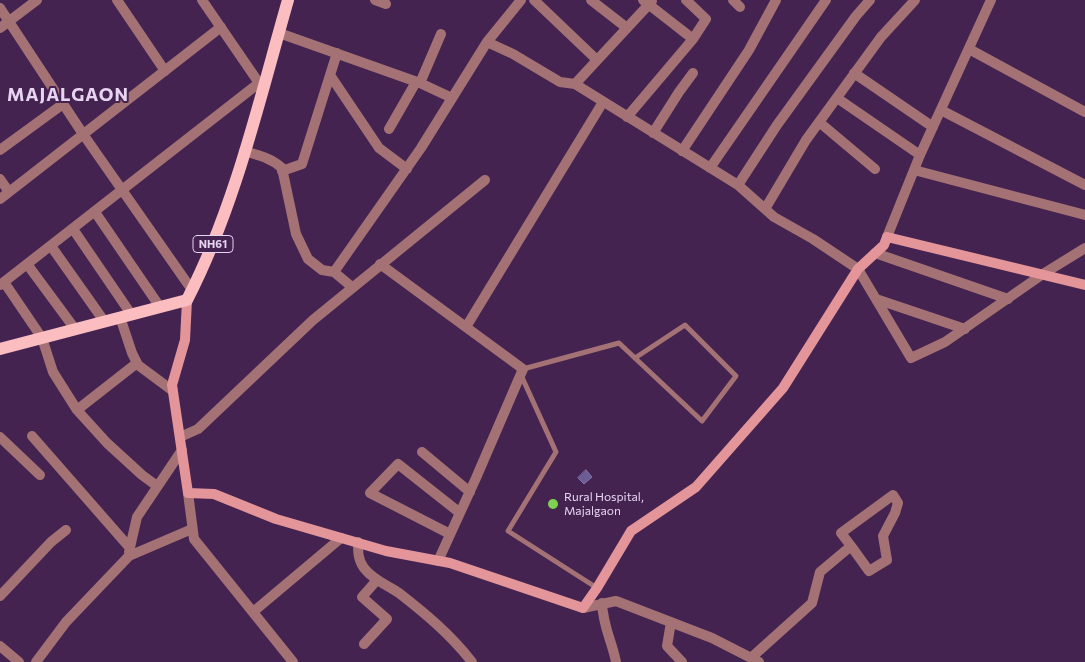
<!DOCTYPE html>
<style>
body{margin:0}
canvas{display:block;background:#442350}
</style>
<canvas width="1085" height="662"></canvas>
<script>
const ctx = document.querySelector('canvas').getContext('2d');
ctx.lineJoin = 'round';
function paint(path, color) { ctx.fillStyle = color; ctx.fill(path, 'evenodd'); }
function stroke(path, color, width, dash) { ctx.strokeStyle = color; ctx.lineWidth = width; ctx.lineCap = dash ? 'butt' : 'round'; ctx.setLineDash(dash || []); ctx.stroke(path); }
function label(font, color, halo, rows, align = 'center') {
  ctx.font = font + ' Commissioner,sans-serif'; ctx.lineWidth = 4; ctx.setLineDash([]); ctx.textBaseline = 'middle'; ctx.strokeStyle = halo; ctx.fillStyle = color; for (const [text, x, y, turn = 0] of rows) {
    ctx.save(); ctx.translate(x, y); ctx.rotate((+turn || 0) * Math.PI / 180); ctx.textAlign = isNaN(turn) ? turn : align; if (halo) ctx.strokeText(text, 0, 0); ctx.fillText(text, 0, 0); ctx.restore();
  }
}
const building = new Path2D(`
 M 586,470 L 592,477 L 584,484 L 578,478 Z`);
paint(building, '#6c5d94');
stroke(building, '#8374ad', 1);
stroke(new Path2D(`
 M 523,369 L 619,343 L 702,421 L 736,376 L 685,325 L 635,358
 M 521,375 L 556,452 L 508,531 L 597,588`), '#a47274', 5);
stroke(new Path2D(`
 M 117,0 L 165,71
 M 375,0 L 386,4
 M 534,0 L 597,60
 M 591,0 L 627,28
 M 686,0 L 706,19 L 693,39
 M 733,0 L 740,7
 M 0,8 L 83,134 L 192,290
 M 0,28 L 37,0
 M 279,33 L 420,83 L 452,98
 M 487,42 L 521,0
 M 969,49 L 1085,112
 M 854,73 L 933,127
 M 330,75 L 379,148 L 407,169
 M 420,83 L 441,34
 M 575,84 L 652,1
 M 837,98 L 920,155
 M 941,110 L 1085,185
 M 627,117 L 693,39 L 643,0
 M 819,122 L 875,169
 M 389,129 L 416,82
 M 653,133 L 679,92 L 693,73
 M 0,150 L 63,104
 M 244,151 C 258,155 271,158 282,168 L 296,234 L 308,259 L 322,270 L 334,272 L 352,287
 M 682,151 L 749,50 L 776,0
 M 710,168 L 826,0
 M 914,170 L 1085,215
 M 282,171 L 302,164 L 337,53
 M 0,179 L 9,192
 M 738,185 L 777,125 L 856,16 L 870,0
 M 0,199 L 221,27
 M 765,209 L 806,140 L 881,37 L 915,0
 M 95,212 L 160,307
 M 73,229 L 131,314
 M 887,237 L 920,155 L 991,0
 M 51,246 L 104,321
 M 875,253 L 1008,299
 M 27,264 L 75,329
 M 380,264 L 523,369 L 476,478 L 438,561
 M 334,272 L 421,148 L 487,42 L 513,54 L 560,82 L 575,84 L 738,185 L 774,217 L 813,239 L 858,269 L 911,358 L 945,342 L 1043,274 L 1085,248
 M 4,282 L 42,338 L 53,372 L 77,410 L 107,443 L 142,475 L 157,486
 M 0,285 L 259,83 L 202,0
 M 876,299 L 965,329
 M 120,317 L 132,353 L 138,365 L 173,391
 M 466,327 L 603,102
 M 77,410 L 137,363
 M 32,436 L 130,548
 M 0,437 L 40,475
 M 180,437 L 198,429 L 313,320 L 485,180
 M 422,452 L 470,492
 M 188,493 L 194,539 L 293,662
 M 450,534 L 370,493 L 398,464 L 460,513
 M 358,542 C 358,552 358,560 364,568 C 373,580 387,585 399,593 C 426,614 451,635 472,662
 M 129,552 L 137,517 L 182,450
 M 0,596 L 51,542 L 66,530
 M 602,603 C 603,627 612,641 616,662
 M 583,608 L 616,601 L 712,638 L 759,662
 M 253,612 L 341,538
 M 671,622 L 667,646 L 682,662
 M 364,644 L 387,619 L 362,597 L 377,580
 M 0,646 L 19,662
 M 752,657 L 812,603 L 820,572 L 851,546 L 869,571 L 887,560 L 883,536 L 895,513 L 898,503 L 893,495 L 841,533 L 851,546
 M 36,662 L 66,622 L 129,556 L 192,529`), '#a47274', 10);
stroke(new Path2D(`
 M 187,300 L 185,340 L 172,385 L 188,493 L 214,494 L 276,519 L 386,551 L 450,563 L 583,608 L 597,588 L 631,531 L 696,487 L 783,388 L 858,269 L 884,245 L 887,237 L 1085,285`), '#e39599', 10);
stroke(new Path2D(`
 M 0,349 L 187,300 C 235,207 259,101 288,0`), '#fbbdc0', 12);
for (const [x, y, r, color] of [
 [553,504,6,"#7fd052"]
]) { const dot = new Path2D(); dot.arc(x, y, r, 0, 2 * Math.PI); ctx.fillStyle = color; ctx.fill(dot); stroke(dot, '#442350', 2); }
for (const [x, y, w] of [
 [213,244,40]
]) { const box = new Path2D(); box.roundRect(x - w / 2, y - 8.5, w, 17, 4); ctx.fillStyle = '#442350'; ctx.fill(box); stroke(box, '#e7d4f0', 1); }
label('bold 11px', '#e7d4f0', null, [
 ["NH61",213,244]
]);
label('12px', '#e7d4f0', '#442350', [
 ["Rural Hospital,",564,497],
 ["Majalgaon",564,511]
], 'left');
ctx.letterSpacing = '1px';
label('bold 18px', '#e7d4f0', '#442350', [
 ["MAJALGAON",68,95]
]);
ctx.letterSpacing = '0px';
</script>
